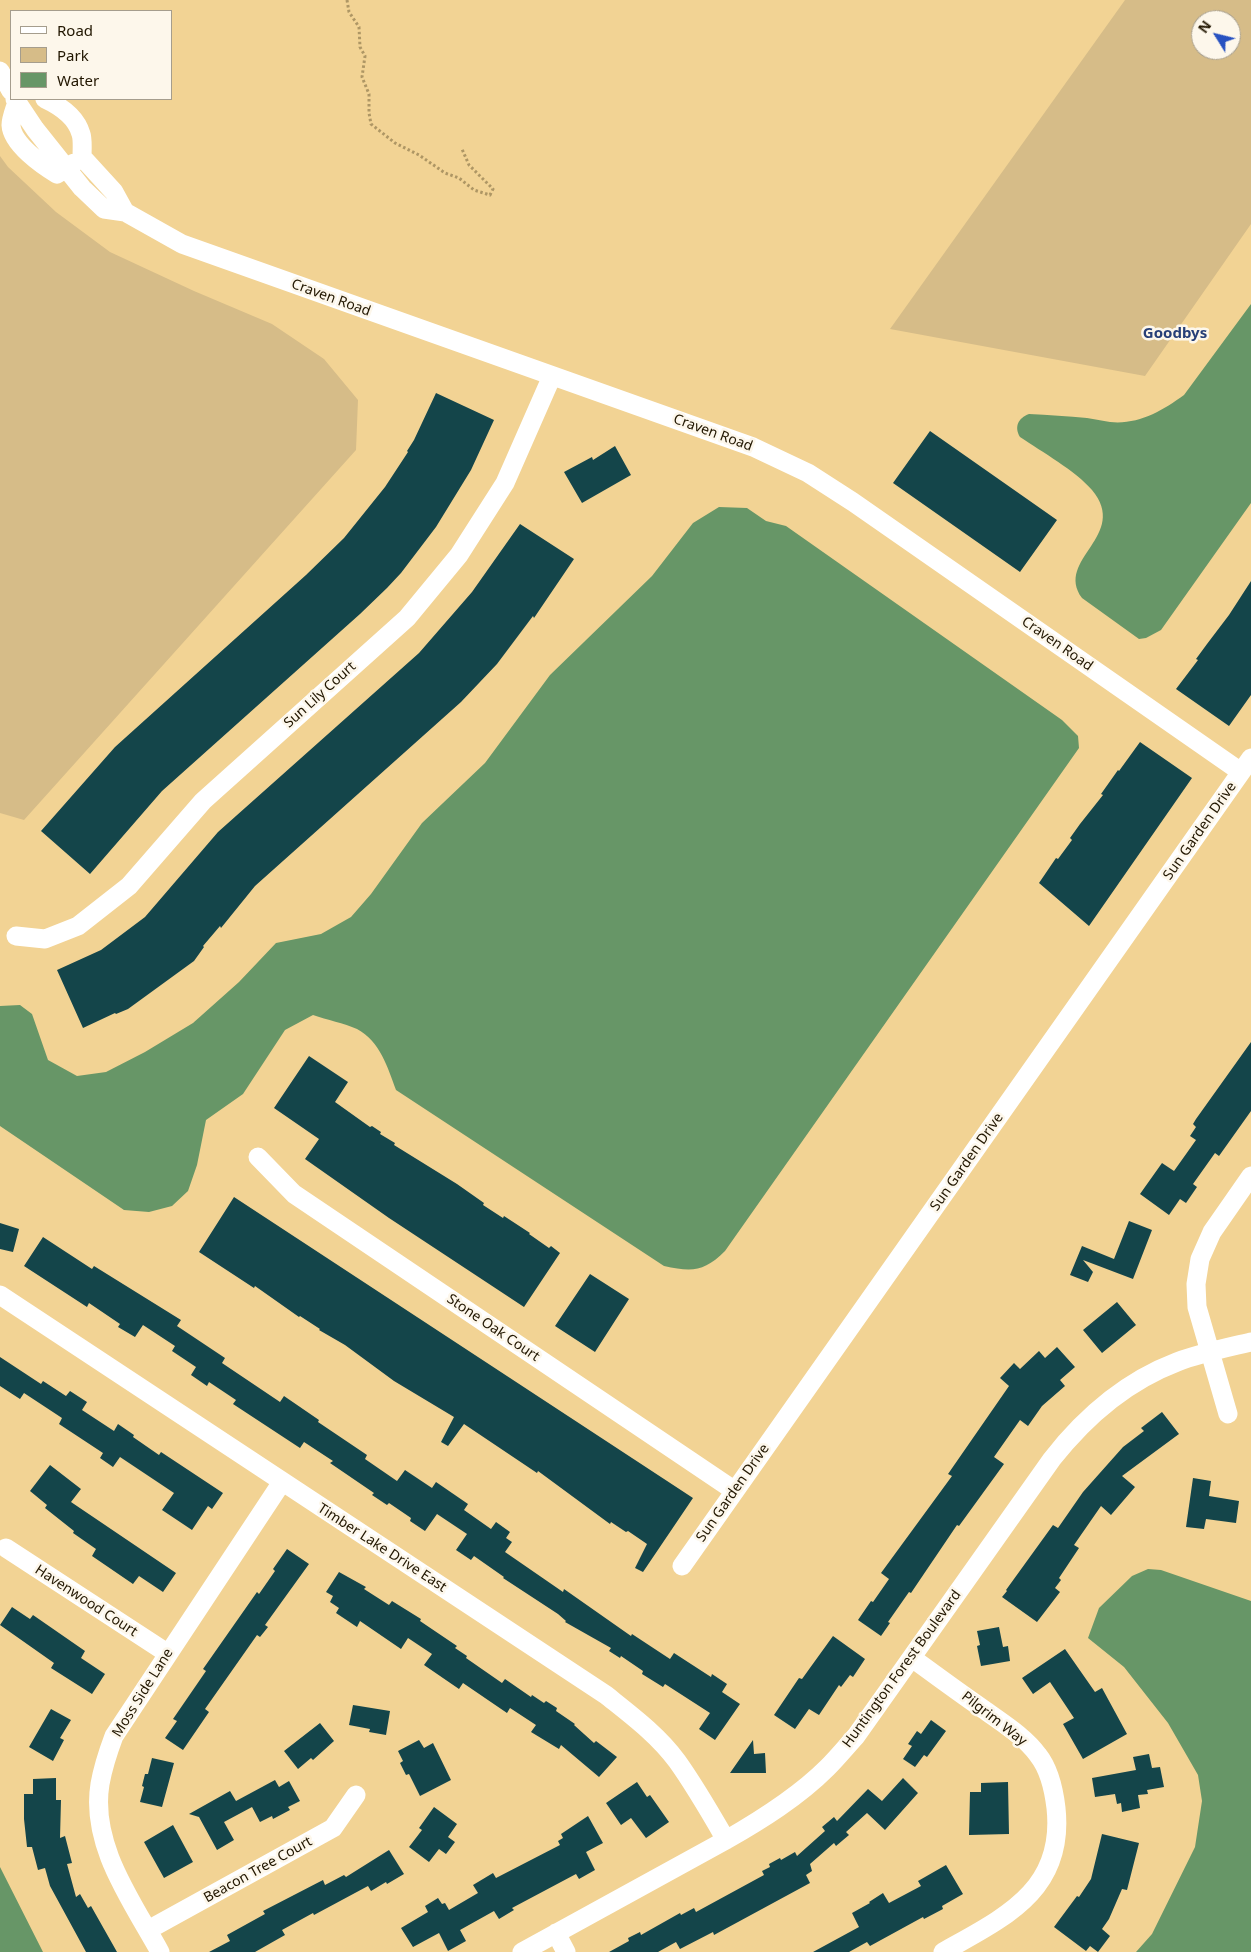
<!DOCTYPE html>
<style>
body{margin:0}
#map{position:relative;width:1251px;height:1952px;overflow:hidden;background:#f2d394;font-family:"Noto Sans",sans-serif}
canvas{display:block}
.legend{position:absolute;left:10px;top:10px;width:162px;height:90px;box-sizing:border-box;background:#fdf7eb;border:1px solid #a59d8d;margin:0;padding:6px 9px;list-style:none;font-size:15px;color:#211600}
.legend li{display:flex;align-items:center;gap:10px;height:25px}
.legend b{width:25px;border:1px solid #a59d8d}
.north{position:absolute;left:1191px;top:10px;width:50px;height:50px;box-sizing:border-box;background:#fdf7eb;border:1px solid #a59d8d;border-radius:50%;rotate:306deg;font-size:14px;font-weight:700;line-height:20px;text-align:center;color:#211600}
.north::after{content:'';display:block;margin:auto;width:18px;height:22px;background:#2852c1;clip-path:polygon(50% 0,100% 100%,50% 72%,0 100%)}
</style>
<div id="map">
<canvas width="1251" height="1952"></canvas>
<ul class="legend">
<li><b style="height:6px;background:#fff"></b>Road</li>
<li><b style="height:14px;background:#d6bc88"></b>Park</li>
<li><b style="height:14px;background:#679667"></b>Water</li>
</ul>
<div class="north">N</div>
</div>
<script>
const ctx = document.querySelector('canvas').getContext('2d');
ctx.lineJoin = 'round';
function paint(path, color) { ctx.fillStyle = color; ctx.fill(path, 'evenodd'); }
function stroke(path, color, width, dash) { ctx.strokeStyle = color; ctx.lineWidth = width; ctx.lineCap = dash ? 'butt' : 'round'; ctx.setLineDash(dash || []); ctx.stroke(path); }
function label(font, color, halo, rows, align = 'center') {
  ctx.font = font + ' "Noto Sans",sans-serif'; ctx.lineWidth = 5; ctx.setLineDash([]); ctx.textBaseline = 'middle'; ctx.strokeStyle = halo; ctx.fillStyle = color; for (const [text, x, y, turn = 0] of rows) {
    ctx.save(); ctx.translate(x, y); ctx.rotate((+turn || 0) * Math.PI / 180); ctx.textAlign = isNaN(turn) ? turn : align; if (halo) ctx.strokeText(text, 0, 0); ctx.fillText(text, 0, 0); ctx.restore();
  }
}
paint(new Path2D(`
 M 1125,0 L 1251,0 L 1251,224 L 1145,376 L 890,329 ZM 1201,20 L 1231,20 L 1231,50 L 1201,50 Z
 M 0,156 L 8,167 L 56,212 L 110,252 L 194,291 L 272,324 L 324,359 L 358,400 L 356,450 L 24,820 L 0,813 Z`), '#d6bc88');
paint(new Path2D(`
 M 1251,304 L 1251,503 L 1161,630 L 1146,638 L 1139,639 L 1082,598 C 1054,559 1130,536 1092,490 C 1076,471 1042,452 1020,437 C 1014,427 1018,418 1029,414 C 1048,415 1068,416 1087,418 C 1095,419 1102,421 1110,422 C 1138,425 1162,411 1184,395 Z
 M 719,507 L 747,508 L 766,521 L 786,526 L 1062,720 L 1078,736 L 1079,748 L 725,1251 C 704,1272 692,1272 664,1266 L 396,1090 C 388,1068 380,1041 357,1029 C 344,1023 327,1020 313,1015 L 285,1030 L 243,1094 L 206,1120 L 197,1165 L 188,1191 L 172,1206 L 149,1212 L 124,1210 L 0,1126 L 0,1006 L 20,1005 L 32,1014 L 48,1060 L 77,1076 L 106,1072 L 145,1052 L 193,1023 L 239,982 L 276,943 L 321,934 L 351,917 L 371,894 L 422,823 L 485,763 L 550,675 L 652,576 L 693,523 Z
 M 1148,1569 L 1161,1570 L 1251,1601 L 1251,1952 L 1136,1952 L 1152,1934 L 1195,1847 L 1202,1801 L 1198,1775 L 1168,1723 L 1124,1667 L 1088,1638 L 1099,1608 L 1132,1576 Z
 M 0,1867 L 43,1952 L 0,1952 Z`), '#679667');
paint(new Path2D(`
 M 436,393 L 494,420 L 471,470 L 436,527 L 401,573 L 387,588 L 360,614 L 162,791 L 90,874 L 41,831 L 115,747 L 306,575 L 344,538 L 385,487 L 408,452 L 407,451 L 414,440 Z
 M 930,431 L 1057,520 L 1020,572 L 893,483 Z
 M 615,446 L 631,475 L 582,503 L 564,472 L 592,457 L 593,460 Z
 M 520,524 L 574,559 L 534,618 L 533,616 L 497,664 L 461,702 L 255,886 L 221,928 L 220,926 L 203,946 L 204,947 L 194,961 L 128,1009 L 116,1014 L 115,1013 L 83,1028 L 57,970 L 101,950 L 145,917 L 218,832 L 419,653 L 472,592 Z
 M 1251,581 L 1251,695 L 1229,726 L 1176,689 L 1198,660 L 1196,659 L 1207,644 L 1229,615 Z
 M 1140,742 L 1192,778 L 1089,926 L 1039,883 L 1056,858 L 1058,859 L 1072,840 L 1070,838 L 1080,824 L 1103,795 L 1101,794 L 1118,770 L 1119,771 Z
 M 1251,1042 L 1251,1111 L 1219,1156 L 1215,1153 L 1193,1184 L 1197,1187 L 1186,1203 L 1180,1199 L 1169,1215 L 1140,1194 L 1162,1163 L 1174,1171 L 1196,1140 L 1190,1136 L 1196,1127 L 1193,1124 L 1196,1119 Z
 M 309,1056 L 348,1082 L 335,1102 L 370,1127 L 372,1126 L 381,1132 L 380,1134 L 395,1143 L 394,1145 L 457,1184 L 484,1203 L 483,1205 L 503,1218 L 504,1216 L 530,1233 L 529,1234 L 549,1248 L 551,1246 L 560,1253 L 524,1307 L 389,1218 L 305,1159 L 319,1139 L 274,1108 Z
 M 234,1197 L 693,1498 L 643,1572 L 635,1568 L 647,1544 L 628,1531 L 626,1532 L 611,1522 L 610,1524 L 538,1471 L 537,1473 L 464,1424 L 448,1446 L 441,1442 L 454,1417 L 394,1381 L 345,1345 L 319,1330 L 320,1329 L 300,1316 L 299,1317 L 255,1286 L 254,1288 L 199,1252 Z
 M 1129,1221 L 1152,1230 L 1133,1279 L 1083,1260 L 1093,1272 L 1088,1282 L 1070,1275 L 1082,1246 L 1114,1259 Z
 M 0,1223 L 19,1229 L 13,1252 L 0,1249 Z
 M 43,1237 L 92,1269 L 94,1266 L 181,1320 L 177,1326 L 225,1358 L 222,1363 L 280,1402 L 284,1396 L 319,1420 L 318,1422 L 367,1455 L 365,1459 L 397,1481 L 405,1470 L 432,1488 L 436,1482 L 468,1504 L 464,1510 L 491,1529 L 496,1522 L 510,1532 L 506,1538 L 512,1542 L 505,1552 L 563,1592 L 564,1589 L 631,1636 L 632,1634 L 670,1659 L 674,1653 L 711,1677 L 712,1674 L 727,1684 L 722,1692 L 740,1704 L 715,1740 L 699,1729 L 710,1713 L 665,1684 L 663,1687 L 642,1674 L 643,1671 L 621,1656 L 620,1658 L 609,1651 L 611,1648 L 565,1622 L 566,1621 L 558,1614 L 503,1578 L 504,1577 L 474,1556 L 471,1560 L 456,1550 L 467,1534 L 437,1514 L 425,1531 L 410,1521 L 411,1518 L 389,1503 L 387,1505 L 372,1495 L 374,1493 L 330,1463 L 333,1461 L 304,1442 L 300,1448 L 233,1404 L 236,1400 L 209,1382 L 207,1386 L 191,1375 L 196,1367 L 172,1351 L 175,1346 L 143,1325 L 135,1337 L 118,1327 L 120,1324 L 89,1303 L 87,1307 L 24,1266 Z
 M 590,1274 L 629,1299 L 595,1352 L 555,1326 Z
 M 1117,1302 L 1136,1325 L 1102,1353 L 1083,1330 Z
 M 1057,1347 L 1075,1367 L 1060,1380 L 1065,1386 L 1042,1406 L 1028,1426 L 1020,1420 L 994,1457 L 1004,1464 L 959,1526 L 957,1525 L 911,1593 L 909,1592 L 888,1622 L 890,1623 L 881,1636 L 858,1620 L 871,1601 L 873,1602 L 889,1579 L 881,1573 L 952,1476 L 948,1474 L 1009,1386 L 1000,1378 L 1014,1363 L 1020,1369 L 1039,1351 L 1045,1358 Z
 M 0,1357 L 41,1384 L 43,1381 L 66,1396 L 70,1391 L 87,1402 L 82,1410 L 114,1431 L 118,1424 L 134,1435 L 133,1437 L 159,1455 L 161,1452 L 223,1493 L 212,1509 L 208,1506 L 192,1530 L 162,1510 L 174,1493 L 120,1457 L 113,1467 L 100,1458 L 103,1453 L 59,1424 L 62,1418 L 24,1393 L 20,1399 L 0,1386 Z
 M 1162,1412 L 1179,1434 L 1122,1476 L 1135,1487 L 1111,1515 L 1101,1506 L 1074,1545 L 1079,1548 L 1059,1578 L 1061,1580 L 1055,1588 L 1060,1592 L 1037,1622 L 1002,1597 L 1007,1591 L 1006,1590 L 1053,1525 L 1058,1528 L 1083,1492 L 1123,1447 L 1144,1431 L 1141,1428 Z
 M 50,1465 L 81,1489 L 71,1502 L 176,1573 L 163,1592 L 139,1576 L 133,1584 L 92,1556 L 96,1549 L 73,1533 L 74,1531 L 45,1508 L 47,1505 L 30,1491 Z
 M 1193,1478 L 1211,1481 L 1209,1496 L 1239,1501 L 1236,1523 L 1206,1519 L 1204,1529 L 1186,1527 Z
 M 287,1549 L 309,1564 L 265,1625 L 268,1627 L 260,1637 L 257,1635 L 205,1709 L 209,1712 L 183,1750 L 165,1738 L 177,1721 L 173,1719 L 206,1671 L 203,1669 L 257,1592 L 259,1594 L 275,1571 L 273,1569 Z
 M 339,1572 L 366,1587 L 364,1589 L 389,1605 L 392,1601 L 421,1619 L 420,1621 L 457,1646 L 455,1648 L 467,1656 L 466,1658 L 502,1683 L 505,1679 L 531,1697 L 532,1695 L 544,1703 L 546,1701 L 557,1708 L 556,1711 L 575,1724 L 574,1725 L 594,1743 L 596,1741 L 617,1757 L 599,1777 L 561,1745 L 559,1749 L 531,1732 L 536,1725 L 510,1708 L 507,1713 L 463,1683 L 459,1689 L 424,1665 L 432,1654 L 408,1638 L 401,1649 L 360,1621 L 357,1627 L 336,1613 L 339,1608 L 330,1602 L 333,1596 L 326,1592 Z
 M 12,1607 L 30,1619 L 33,1615 L 85,1651 L 81,1658 L 105,1674 L 92,1694 L 51,1668 L 54,1663 L 0,1625 Z
 M 999,1627 L 1003,1647 L 1008,1646 L 1010,1661 L 981,1666 L 977,1646 L 980,1645 L 977,1631 Z
 M 833,1636 L 865,1659 L 853,1677 L 850,1675 L 841,1687 L 839,1685 L 819,1715 L 809,1709 L 795,1729 L 774,1715 L 799,1678 L 802,1679 Z
 M 1065,1649 L 1095,1692 L 1102,1688 L 1127,1734 L 1083,1759 L 1063,1724 L 1074,1718 L 1050,1682 L 1033,1694 L 1022,1678 Z
 M 353,1705 L 390,1711 L 386,1735 L 369,1732 L 370,1729 L 349,1725 Z
 M 51,1709 L 71,1720 L 60,1738 L 64,1740 L 53,1761 L 29,1747 Z
 M 931,1720 L 946,1731 L 927,1757 L 924,1755 L 915,1767 L 903,1759 L 912,1746 L 908,1744 L 917,1731 L 921,1734 Z
 M 320,1723 L 334,1741 L 313,1760 L 311,1758 L 298,1769 L 284,1751 Z
 M 419,1740 L 424,1748 L 433,1743 L 451,1780 L 420,1796 L 409,1774 L 406,1775 L 400,1763 L 403,1761 L 398,1751 Z
 M 753,1740 L 754,1754 L 765,1753 L 766,1773 L 730,1773 Z
 M 1149,1754 L 1152,1768 L 1160,1767 L 1164,1787 L 1147,1790 L 1148,1794 L 1138,1795 L 1140,1808 L 1122,1812 L 1121,1803 L 1117,1804 L 1115,1794 L 1095,1797 L 1092,1778 L 1136,1770 L 1133,1757 Z
 M 152,1758 L 174,1763 L 162,1807 L 140,1802 L 144,1787 L 142,1786 L 145,1774 L 148,1774 Z
 M 56,1778 L 56,1800 L 61,1800 L 60,1838 L 65,1836 L 72,1863 L 67,1864 L 76,1897 L 80,1894 L 88,1908 L 91,1906 L 117,1952 L 86,1952 L 50,1886 L 45,1868 L 38,1870 L 32,1847 L 27,1847 L 24,1819 L 24,1794 L 33,1794 L 33,1779 Z
 M 903,1778 L 918,1793 L 885,1830 L 867,1813 L 846,1832 L 849,1835 L 836,1846 L 834,1843 L 810,1864 L 812,1871 L 806,1875 L 810,1883 L 714,1935 L 713,1932 L 680,1949 L 676,1942 L 658,1952 L 609,1952 L 629,1941 L 628,1938 L 640,1932 L 641,1935 L 680,1913 L 681,1915 L 694,1908 L 696,1912 L 764,1875 L 762,1871 L 770,1867 L 769,1864 L 780,1858 L 781,1860 L 795,1852 L 797,1856 L 825,1831 L 822,1827 L 834,1817 L 837,1821 L 868,1789 L 882,1801 Z
 M 275,1780 L 279,1787 L 289,1781 L 300,1801 L 288,1807 L 290,1810 L 273,1819 L 272,1816 L 260,1822 L 252,1807 L 224,1822 L 234,1840 L 217,1850 L 199,1817 L 189,1814 L 230,1791 L 236,1801 Z
 M 637,1782 L 647,1797 L 650,1795 L 669,1822 L 646,1838 L 631,1818 L 621,1825 L 606,1803 Z
 M 1008,1782 L 1009,1834 L 969,1835 L 970,1792 L 981,1792 L 981,1783 Z
 M 434,1807 L 457,1824 L 448,1837 L 455,1842 L 446,1854 L 439,1849 L 429,1862 L 409,1847 L 422,1830 L 419,1828 Z
 M 588,1816 L 603,1843 L 586,1852 L 595,1870 L 579,1879 L 576,1874 L 512,1908 L 514,1910 L 499,1919 L 494,1911 L 460,1930 L 466,1941 L 448,1951 L 439,1933 L 413,1947 L 401,1928 L 428,1912 L 425,1906 L 438,1898 L 442,1904 L 445,1903 L 449,1910 L 478,1893 L 473,1885 L 493,1873 L 496,1878 L 560,1845 L 558,1841 L 563,1838 L 561,1834 Z
 M 173,1825 L 193,1862 L 164,1878 L 144,1842 Z
 M 1102,1834 L 1139,1843 L 1127,1890 L 1122,1889 L 1109,1919 L 1102,1929 L 1110,1936 L 1098,1952 L 1090,1946 L 1086,1951 L 1054,1927 L 1077,1896 L 1079,1897 L 1091,1879 Z
 M 389,1850 L 404,1874 L 387,1884 L 386,1882 L 371,1891 L 368,1886 L 314,1915 L 313,1913 L 282,1930 L 285,1935 L 255,1952 L 209,1952 L 230,1941 L 227,1935 L 265,1914 L 263,1911 L 323,1880 L 325,1885 L 344,1875 L 346,1877 Z
 M 946,1865 L 963,1894 L 942,1906 L 943,1909 L 924,1919 L 923,1917 L 870,1946 L 867,1942 L 849,1952 L 813,1952 L 859,1927 L 852,1913 L 870,1903 L 869,1902 L 883,1893 L 889,1903 L 921,1886 L 918,1881 Z`), '#14454a');
stroke(new Path2D(`
 M 347,0 L 349,12 L 359,27 L 360,47 L 365,56 L 362,77 L 369,94 L 369,113 L 371,124 L 395,143 L 419,155 L 445,173 L 459,178 L 474,190 L 490,195 L 493,189 L 469,165 L 462,149`), '#ae9664', 3, [2.5, 2.5]);
stroke(new Path2D(`
 M 0,71 L 11,91
 M 15,99 L 35,129 L 82,188 L 104,209 L 125,212 L 182,244 L 753,447 L 808,473 L 853,502 L 1241,772
 M 45,99 C 60,106 76,116 81,134 C 83,140 82,150 82,157 L 114,192 L 125,212
 M 17,102 C 15,109 11,118 11,125 C 12,144 42,165 57,174 L 74,163
 M 16,936 L 45,939 L 78,926 L 129,886 L 203,801 L 407,618 L 459,555 L 505,483 L 552,376
 M 258,1157 L 294,1194 L 735,1491
 M 0,1295 L 606,1695 C 631,1715 658,1735 677,1761 C 695,1786 711,1814 726,1840
 M 1228,1414 L 1197,1307 L 1196,1284 L 1200,1259 L 1212,1232 L 1251,1176
 M 6,1548 L 167,1653
 M 682,1566 L 1251,758
 M 912,1658 C 937,1676 961,1694 986,1711 C 1004,1724 1025,1737 1038,1755 C 1050,1770 1054,1791 1056,1808 C 1065,1891 1003,1918 943,1952
 M 148,1930 L 333,1828 L 356,1795
 M 556,1933 L 566,1952
 M 160,1952 C 132,1901 90,1845 100,1784 C 103,1767 108,1752 114,1736 L 282,1482
 M 522,1952 L 726,1840 C 761,1820 798,1797 827,1768 C 837,1758 846,1747 856,1736 L 1052,1459 C 1085,1417 1127,1381 1177,1362 C 1201,1353 1226,1348 1251,1342`), '#fff', 19);
label('14px', '#211600', '#fdf7eb', [
 ["Craven Road",331,298,20],
 ["Craven Road",713,433,20],
 ["Craven Road",1057,644,35],
 ["Sun Lily Court",320,695,-42],
 ["Sun Garden Drive",1200,831,-55],
 ["Sun Garden Drive",967,1162,-55],
 ["Stone Oak Court",493,1328,34],
 ["Sun Garden Drive",733,1493,-55],
 ["Timber Lake Drive East",382,1548,33],
 ["Havenwood Court",86,1601,33],
 ["Huntington Forest Boulevard",902,1669,-54],
 ["Moss Side Lane",143,1693,-58],
 ["Pilgrim Way",994,1719,38],
 ["Beacon Tree Court",258,1870,-29]
]);
label('bold 15px', '#273f77', '#fdf7eb', [
 ["Goodbys",1175,334]
]);
</script>
